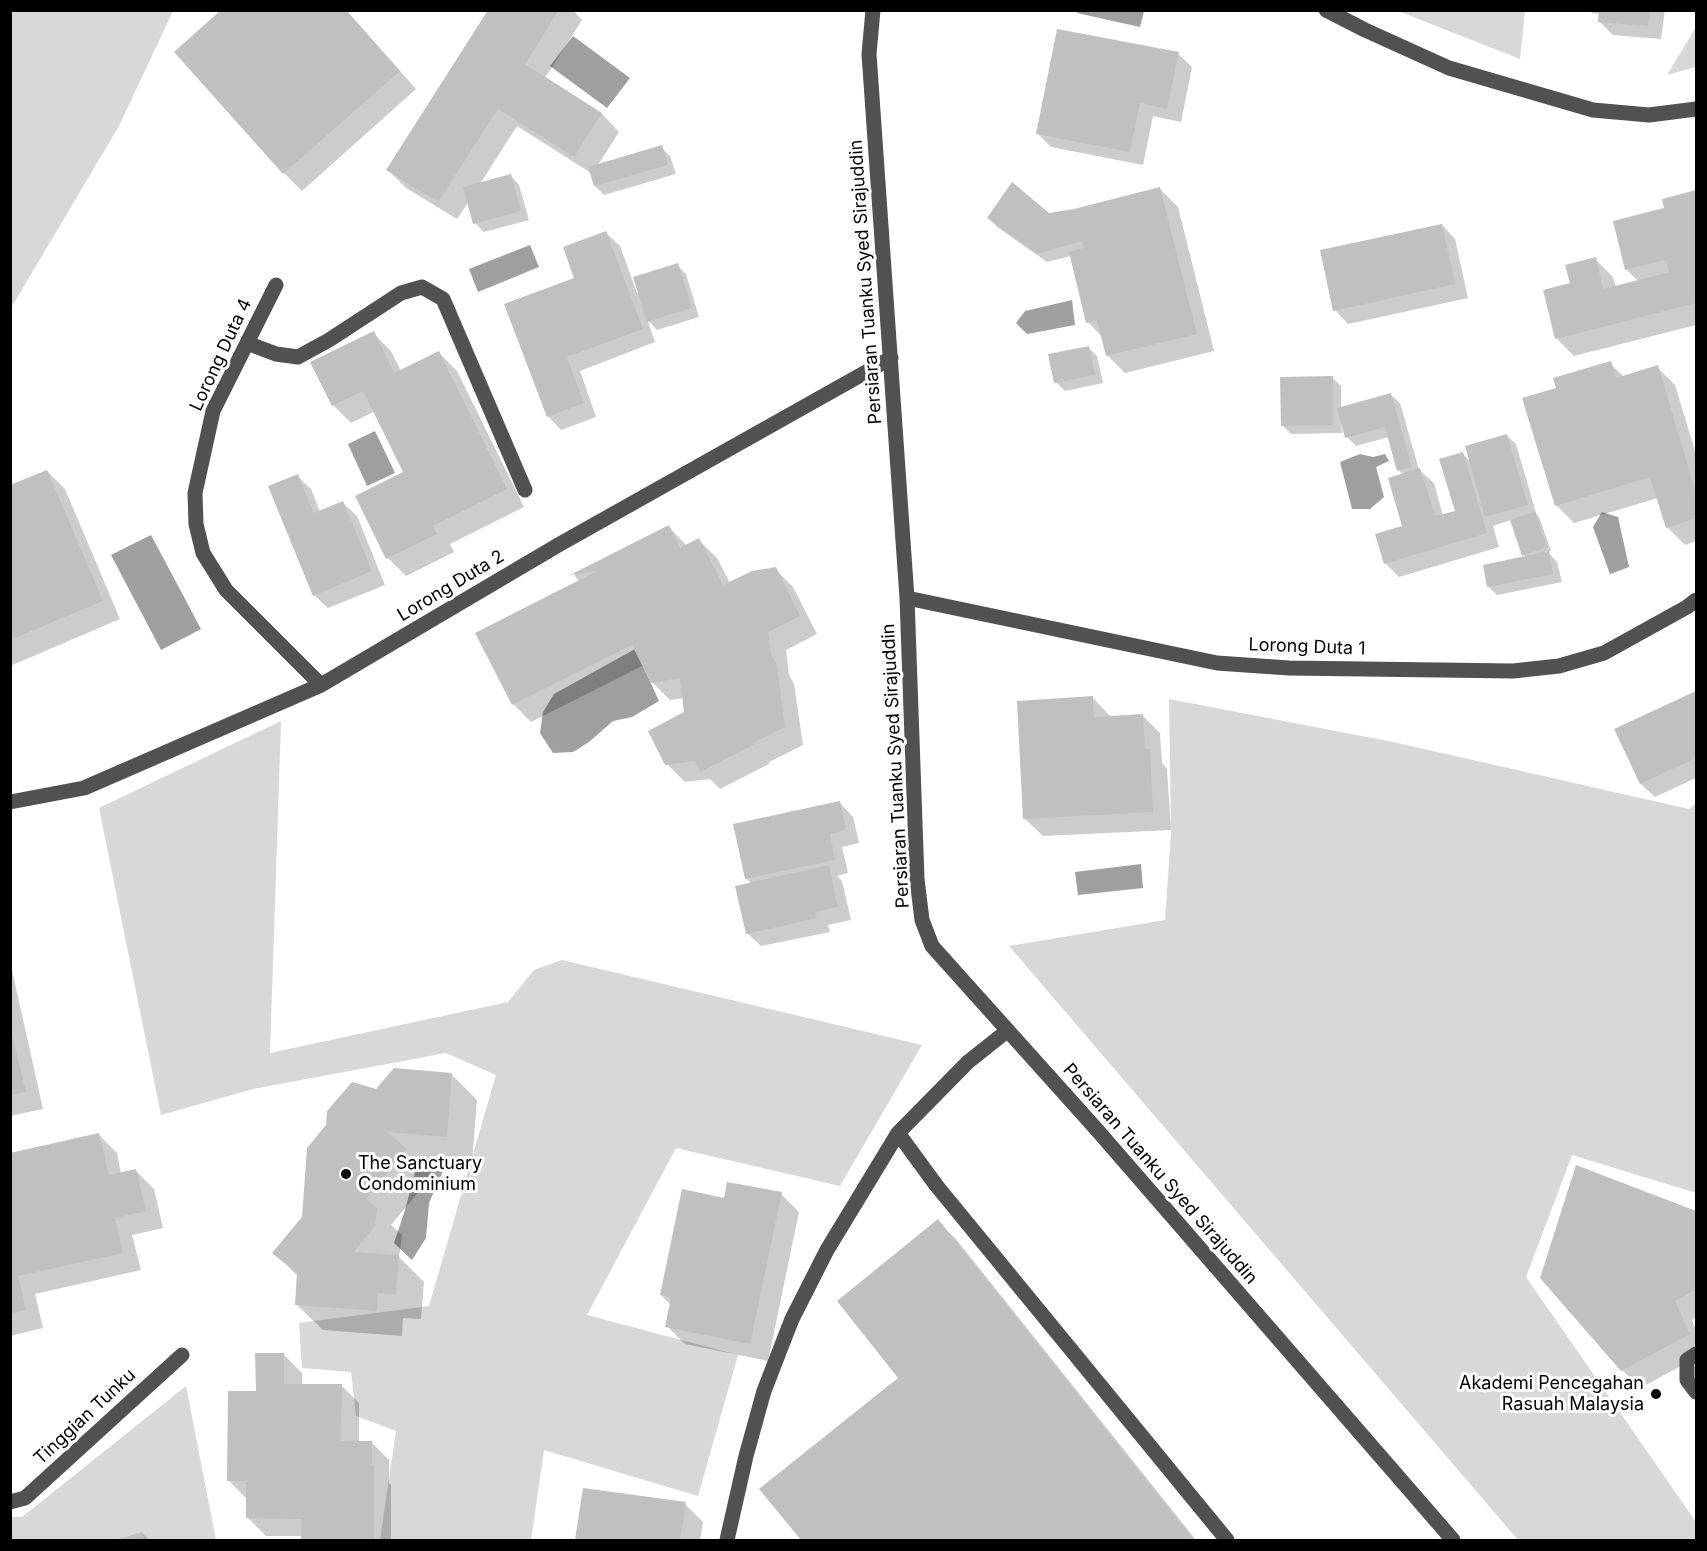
<!DOCTYPE html>
<style>
body{margin:0}
#map{position:relative;width:1707px;height:1551px;overflow:hidden;background:#fff;font-family:Inter,sans-serif}
canvas{display:block}
.frame{position:absolute;inset:0;border:12px solid #000;pointer-events:none}
</style>
<div id="map">
<canvas width="1707" height="1551"></canvas>
<div class="frame"></div>
</div>
<script>
const ctx = document.querySelector('canvas').getContext('2d');
ctx.lineJoin = 'round';
function paint(path, color) { ctx.fillStyle = color; ctx.fill(path, 'evenodd'); }
function stroke(path, color, width, dash) { ctx.strokeStyle = color; ctx.lineWidth = width; ctx.lineCap = dash ? 'butt' : 'round'; ctx.setLineDash(dash || []); ctx.stroke(path); }
function label(font, color, halo, rows, align = 'center') {
  ctx.font = font + ' Inter,sans-serif'; ctx.lineWidth = 6; ctx.setLineDash([]); ctx.textBaseline = 'middle'; ctx.strokeStyle = halo; ctx.fillStyle = color; for (const [text, x, y, turn = 0] of rows) {
    ctx.save(); ctx.translate(x, y); ctx.rotate((+turn || 0) * Math.PI / 180); ctx.textAlign = isNaN(turn) ? turn : align; if (halo) ctx.strokeText(text, 0, 0); ctx.fillText(text, 0, 0); ctx.restore();
  }
}
paint(new Path2D(`
 M 11,10 L 173,11 L 119,126 L 11,308 Z
 M 1398,11 L 1525,11 L 1520,59 Z
 M 1696,27 L 1696,67 L 1667,75 Z
 M 1169,699 L 1393,742 L 1689,809 L 1696,803 L 1696,1193 L 1572,1155 L 1526,1277 L 1696,1522 L 1696,1540 L 1518,1540 L 1009,946 L 1165,920 L 1171,832 Z
 M 281,721 L 270,1053 L 508,1002 L 534,970 L 562,960 L 922,1045 L 840,1186 L 676,1148 L 587,1315 L 738,1355 L 698,1496 L 544,1450 L 531,1540 L 380,1540 L 396,1431 L 356,1416 L 351,1372 L 302,1368 L 299,1323 L 429,1306 L 496,1075 L 446,1053 L 253,1089 L 161,1115 L 99,808 Z
 M 186,1386 L 216,1540 L 11,1540 L 10,1517 L 22,1517 Z`), '#d8d8d8');
paint(new Path2D(`
 M 1078,10 L 1144,10 L 1144,11 L 1140,27 L 1077,13 Z
 M 573,36 L 630,78 L 607,108 L 550,66 Z
 M 530,245 L 539,267 L 478,292 L 469,269 Z
 M 1072,300 L 1075,325 L 1027,334 L 1016,323 L 1025,311 Z
 M 375,431 L 395,473 L 367,486 L 348,444 Z
 M 1360,454 L 1373,457 L 1385,454 L 1389,461 L 1376,467 L 1384,497 L 1370,509 L 1352,509 L 1340,462 Z
 M 1602,512 L 1618,517 L 1629,567 L 1610,574 L 1593,527 Z
 M 151,535 L 201,629 L 161,650 L 111,555 Z
 M 635,649 L 659,701 L 632,717 L 613,721 L 589,742 L 573,752 L 553,753 L 540,733 L 543,712 L 554,694 Z
 M 1141,864 L 1143,888 L 1078,895 L 1075,872 Z
 M 437,1157 L 446,1164 L 429,1203 L 426,1238 L 412,1260 L 394,1243 L 405,1210 L 417,1165 Z`), '#9f9f9f');
paint(new Path2D(`
 M 346,10 L 416,89 L 302,191 L 284,173 Z
 M 490,10 L 573,10 L 582,20 L 545,78 L 602,114 L 619,132 L 598,165 L 661,147 L 670,156 L 676,174 L 604,195 L 595,186 L 591,173 L 517,126 L 480,184 L 511,176 L 519,185 L 529,220 L 484,232 L 475,223 L 469,201 L 457,219 L 406,188 L 388,170 Z
 M 1590,10 L 1665,10 L 1661,39 L 1613,35 L 1599,21 L 1600,14 L 1592,13 Z
 M 1178,54 L 1192,67 L 1181,122 L 1153,116 L 1143,165 L 1051,147 L 1037,133 Z
 M 1160,189 L 1178,207 L 1214,351 L 1125,373 L 1107,355 L 1103,338 L 1088,322 L 1071,256 L 1047,262 L 997,227 L 989,218 L 1049,215 L 1074,210 Z
 M 1696,192 L 1696,325 L 1574,356 L 1556,338 L 1572,284 L 1595,259 L 1613,277 L 1616,287 L 1638,281 L 1626,269 L 1666,209 L 1663,200 Z
 M 1442,225 L 1455,239 L 1468,298 L 1348,324 L 1335,310 Z
 M 606,233 L 620,246 L 637,293 L 677,265 L 686,274 L 699,317 L 657,330 L 647,319 L 655,342 L 580,371 L 596,417 L 561,430 L 548,416 L 576,278 Z
 M 373,333 L 391,351 L 401,371 L 439,353 L 457,371 L 524,507 L 450,544 L 454,552 L 406,576 L 388,558 L 405,473 L 375,411 L 351,423 L 333,405 Z
 M 1088,347 L 1097,356 L 1103,383 L 1065,391 L 1056,382 Z
 M 1610,363 L 1624,377 L 1657,367 L 1675,385 L 1696,454 L 1696,541 L 1685,545 L 1667,527 L 1658,498 L 1574,523 L 1556,505 Z
 M 1332,377 L 1341,386 L 1341,408 L 1391,395 L 1400,403 L 1419,470 L 1434,483 L 1443,516 L 1456,512 L 1463,454 L 1471,462 L 1507,436 L 1516,444 L 1536,513 L 1539,517 L 1551,551 L 1548,552 L 1557,562 L 1562,582 L 1497,595 L 1488,586 L 1526,557 L 1524,555 L 1511,520 L 1493,526 L 1499,547 L 1399,577 L 1385,563 L 1404,527 L 1403,475 L 1399,470 L 1389,437 L 1356,446 L 1347,437 L 1341,423 L 1342,433 L 1291,434 L 1282,425 Z
 M 47,471 L 65,489 L 120,619 L 10,666 L 10,487 Z
 M 297,476 L 311,489 L 320,512 L 343,503 L 357,516 L 385,585 L 328,608 L 314,595 Z
 M 669,527 L 687,546 L 699,540 L 717,558 L 730,583 L 775,569 L 793,587 L 817,634 L 786,650 L 789,675 L 794,684 L 803,745 L 769,762 L 769,764 L 720,789 L 710,779 L 685,782 L 667,764 L 686,713 L 684,698 L 670,700 L 652,682 L 644,665 L 531,722 L 513,704 L 580,582 L 574,575 Z
 M 1696,693 L 1696,778 L 1655,797 L 1641,784 L 1616,730 Z
 M 1093,698 L 1111,717 L 1142,715 L 1160,733 L 1162,763 L 1167,769 L 1171,830 L 1043,836 L 1024,818 Z
 M 840,803 L 853,817 L 859,843 L 842,847 L 848,873 L 837,876 L 842,881 L 851,920 L 828,925 L 830,932 L 761,946 L 747,933 L 752,884 L 746,878 Z
 M 10,961 L 43,1109 L 10,1116 Z
 M 451,1074 L 477,1100 L 472,1162 L 414,1158 L 432,1176 L 391,1225 L 402,1235 L 400,1252 L 398,1256 L 424,1282 L 421,1319 L 403,1318 L 402,1336 L 323,1330 L 297,1305 L 299,1277 L 274,1253 L 303,1217 L 377,1091 Z
 M 99,1135 L 117,1153 L 121,1174 L 136,1171 L 154,1189 L 163,1228 L 132,1235 L 141,1270 L 35,1294 L 43,1328 L 10,1336 L 10,1204 L 14,1203 L 10,1190 L 10,1155 Z
 M 1577,1167 L 1696,1212 L 1696,1317 L 1692,1320 L 1696,1330 L 1696,1358 L 1640,1388 L 1622,1370 Z
 M 781,1194 L 799,1212 L 768,1361 L 685,1344 L 667,1326 L 671,1305 L 661,1295 L 725,1199 Z
 M 938,1222 L 956,1239 L 1196,1540 L 803,1540 L 761,1489 L 900,1378 Z
 M 284,1355 L 302,1373 L 302,1385 L 341,1385 L 359,1403 L 359,1442 L 371,1442 L 389,1460 L 389,1483 L 391,1485 L 391,1540 L 303,1540 L 303,1536 L 266,1536 L 248,1518 L 247,1499 L 229,1481 L 257,1393 Z
 M 584,1490 L 685,1504 L 703,1522 L 700,1540 L 577,1540 Z
 M 142,1533 L 149,1540 L 119,1540 Z`), '#0003');
paint(new Path2D(`
 M 221,10 L 346,10 L 400,71 L 283,174 L 174,52 Z
 M 488,10 L 559,10 L 525,64 L 602,113 L 574,157 L 498,109 L 438,202 L 386,170 Z
 M 1599,10 L 1650,10 L 1648,26 L 1598,22 Z
 M 1057,29 L 1179,52 L 1167,109 L 1140,103 L 1130,152 L 1036,134 Z
 M 662,145 L 668,165 L 594,186 L 588,167 Z
 M 511,174 L 521,211 L 473,224 L 463,187 Z
 M 1012,182 L 1049,213 L 1074,209 L 1160,187 L 1197,334 L 1106,356 L 1097,320 L 1086,323 L 1069,252 L 1083,248 L 1082,241 L 1037,254 L 987,218 Z
 M 1696,190 L 1696,303 L 1555,339 L 1543,290 L 1570,283 L 1565,265 L 1596,257 L 1603,289 L 1669,272 L 1666,260 L 1625,270 L 1613,221 L 1664,208 L 1662,199 Z
 M 1442,224 L 1455,284 L 1333,311 L 1320,250 Z
 M 606,231 L 643,329 L 567,357 L 584,403 L 547,417 L 504,304 L 574,278 L 563,247 Z
 M 678,263 L 692,308 L 647,322 L 633,277 Z
 M 374,331 L 394,373 L 439,351 L 507,489 L 433,526 L 437,534 L 386,559 L 355,496 L 403,472 L 363,391 L 332,406 L 310,362 Z
 M 1089,346 L 1095,375 L 1054,383 L 1048,354 Z
 M 1611,361 L 1616,378 L 1658,365 L 1696,493 L 1696,518 L 1666,528 L 1650,477 L 1555,506 L 1522,398 L 1556,388 L 1553,378 Z
 M 1333,376 L 1333,425 L 1281,426 L 1280,377 Z
 M 1391,393 L 1412,467 L 1397,471 L 1385,427 L 1345,438 L 1337,408 Z
 M 1507,434 L 1528,505 L 1485,517 L 1465,446 Z
 M 1463,452 L 1487,533 L 1384,564 L 1375,534 L 1402,526 L 1388,478 L 1420,468 L 1435,516 L 1455,511 L 1439,459 Z
 M 47,470 L 103,601 L 10,640 L 10,485 Z
 M 298,474 L 314,513 L 343,501 L 372,571 L 313,596 L 268,486 Z
 M 1535,511 L 1547,547 L 1522,556 L 1510,520 Z
 M 669,525 L 680,548 L 699,538 L 723,585 L 752,571 L 776,567 L 800,616 L 768,632 L 771,655 L 777,665 L 785,727 L 751,744 L 755,744 L 700,772 L 695,761 L 665,765 L 648,731 L 684,712 L 680,678 L 651,683 L 632,645 L 512,705 L 475,633 L 597,571 L 570,575 Z
 M 1549,551 L 1553,574 L 1487,587 L 1483,565 Z
 M 1696,691 L 1696,758 L 1640,784 L 1614,729 Z
 M 1093,696 L 1094,717 L 1143,714 L 1145,749 L 1150,749 L 1153,812 L 1023,819 L 1017,701 Z
 M 840,801 L 846,830 L 830,834 L 835,860 L 745,879 L 733,824 Z
 M 829,865 L 838,907 L 815,912 L 817,918 L 746,934 L 735,886 Z
 M 10,1026 L 26,1092 L 10,1095 Z
 M 394,1068 L 452,1073 L 447,1137 L 387,1132 L 407,1149 L 366,1199 L 377,1208 L 375,1226 L 354,1252 L 399,1255 L 396,1294 L 378,1293 L 377,1311 L 295,1305 L 297,1273 L 272,1253 L 302,1217 L 307,1148 L 326,1125 L 327,1111 L 352,1082 L 376,1089 Z
 M 99,1133 L 109,1175 L 136,1169 L 146,1211 L 115,1218 L 123,1253 L 18,1276 L 26,1310 L 10,1314 L 10,1203 L 12,1202 L 10,1153 Z
 M 1576,1165 L 1696,1211 L 1696,1290 L 1675,1301 L 1690,1334 L 1621,1371 L 1540,1278 Z
 M 727,1182 L 782,1192 L 750,1344 L 665,1327 L 671,1297 L 660,1295 L 682,1189 L 724,1198 Z
 M 938,1219 L 1004,1302 L 1194,1540 L 801,1540 L 759,1489 L 898,1378 L 837,1301 Z
 M 255,1353 L 284,1353 L 284,1384 L 342,1384 L 341,1441 L 372,1441 L 372,1465 L 374,1465 L 374,1540 L 301,1540 L 302,1519 L 246,1518 L 246,1481 L 227,1481 L 228,1391 L 256,1391 Z
 M 583,1488 L 686,1502 L 680,1540 L 575,1540 Z
 M 142,1532 L 145,1540 L 115,1540 Z`), '#c0c0c0');
stroke(new Path2D(`
 M 873,10 L 869,54 L 907,598 L 917,879 L 922,920 L 932,946 L 1098,1131 L 1453,1540
 M 1326,10 L 1365,30 L 1449,68 L 1593,110 L 1649,115 L 1696,109
 M 276,285 L 213,411 L 195,493 L 196,524 L 203,553 L 226,590 L 321,685
 M 247,343 L 276,354 L 298,357 L 329,340 L 401,293 L 422,287 L 443,299 L 525,490
 M 907,598 L 1217,663 L 1289,668 L 1513,671 L 1559,666 L 1604,653 L 1687,607 L 1696,600
 M 10,802 L 84,788 L 321,685 L 560,544 L 891,358
 M 898,1133 L 936,1185 L 1227,1540
 M 1696,1354 L 1687,1360 L 1687,1380 L 1696,1392
 M 10,1502 L 25,1498 L 182,1355
 M 727,1540 L 746,1456 L 764,1391 L 792,1319 L 827,1250 L 898,1133 L 968,1062 L 1007,1031`), '#515151', 15);
for (const [x, y, r, color] of [
 [346,1174,6,"#000"],
 [1656,1394,6,"#000"]
]) { const dot = new Path2D(); dot.arc(x, y, r, 0, 2 * Math.PI); ctx.fillStyle = color; ctx.fill(dot); stroke(dot, '#fff', 2); }
label('18px', '#000', '#fff', [
 ["Persiaran Tuanku Syed Sirajuddin",866,282,-94],
 ["Lorong Duta 4",221,355,-65],
 ["Lorong Duta 2",451,586,-31],
 ["Lorong Duta 1",1307,647,2],
 ["Persiaran Tuanku Syed Sirajuddin",896,766,-93],
 ["Persiaran Tuanku Syed Sirajuddin",1160,1174,49],
 ["Tinggian Tunku",85,1417,-43]
]);
label('18px', '#000', '#fff', [
 ["The Sanctuary",358,1164],
 ["Condominium",358,1185],
 ["Akademi Pencegahan",1644,1384,"right"],
 ["Rasuah Malaysia",1644,1405,"right"]
], 'left');
</script>
